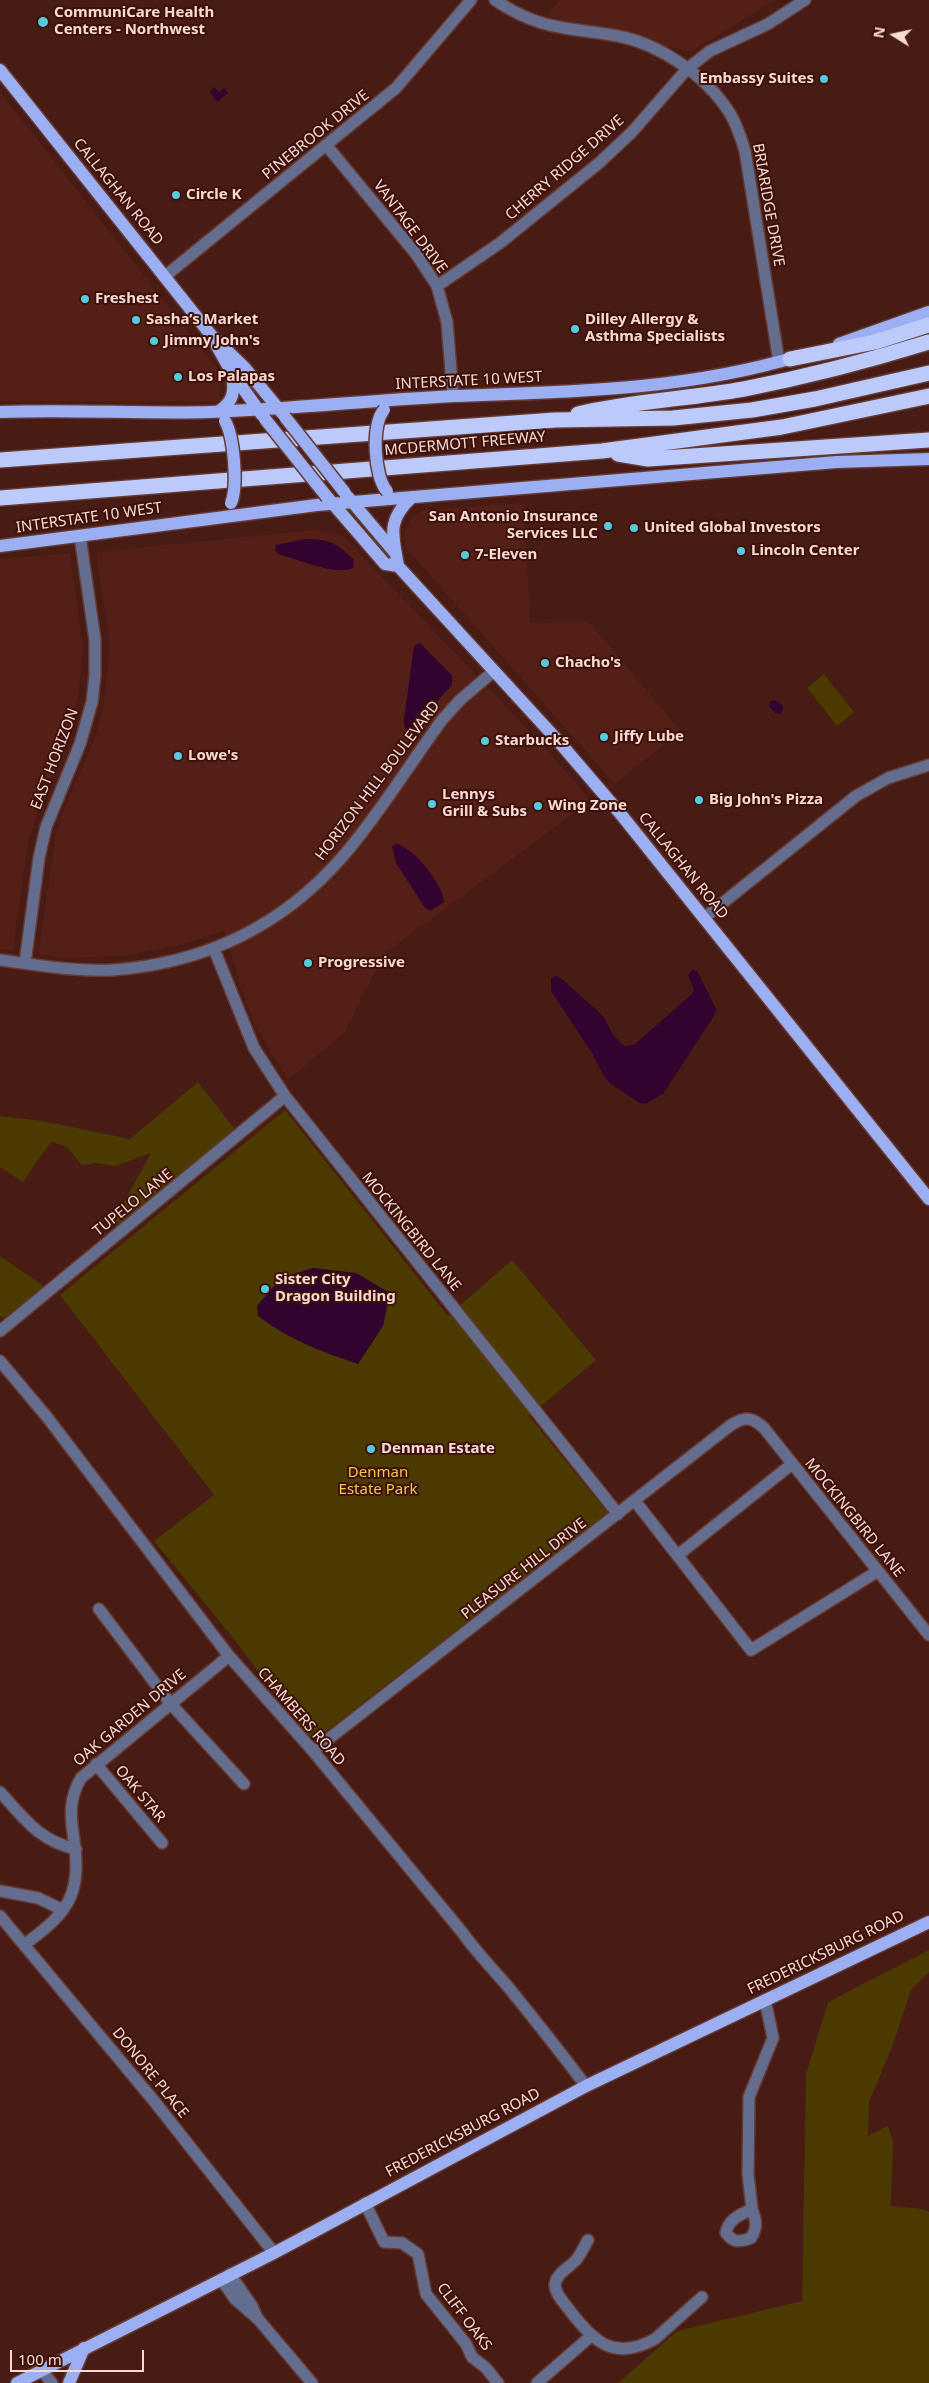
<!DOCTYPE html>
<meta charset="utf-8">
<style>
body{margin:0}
#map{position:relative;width:929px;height:2383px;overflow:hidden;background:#481b14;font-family:"Noto Sans",sans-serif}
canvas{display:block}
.north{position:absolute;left:869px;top:10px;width:50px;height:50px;-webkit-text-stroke:4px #3d110a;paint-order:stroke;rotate:280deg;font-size:14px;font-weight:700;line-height:20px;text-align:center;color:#f9dbd4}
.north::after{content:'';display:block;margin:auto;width:18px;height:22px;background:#f9dbd4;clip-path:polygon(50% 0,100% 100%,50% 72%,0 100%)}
.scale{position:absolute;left:10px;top:2350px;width:134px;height:22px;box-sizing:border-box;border:2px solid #f9dbd4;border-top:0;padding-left:6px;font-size:15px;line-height:18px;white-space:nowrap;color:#f9dbd4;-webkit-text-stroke:4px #3d110a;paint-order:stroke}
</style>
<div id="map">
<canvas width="929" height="2383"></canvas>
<div class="north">N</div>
<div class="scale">100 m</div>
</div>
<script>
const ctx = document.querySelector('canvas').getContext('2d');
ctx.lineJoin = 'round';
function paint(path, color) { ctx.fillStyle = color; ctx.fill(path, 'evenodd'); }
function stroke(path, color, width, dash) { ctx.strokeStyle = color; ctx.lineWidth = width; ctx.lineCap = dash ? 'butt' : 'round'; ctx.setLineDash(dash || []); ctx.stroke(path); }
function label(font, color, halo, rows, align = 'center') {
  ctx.font = font + ' "Noto Sans",sans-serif'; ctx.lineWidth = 4; ctx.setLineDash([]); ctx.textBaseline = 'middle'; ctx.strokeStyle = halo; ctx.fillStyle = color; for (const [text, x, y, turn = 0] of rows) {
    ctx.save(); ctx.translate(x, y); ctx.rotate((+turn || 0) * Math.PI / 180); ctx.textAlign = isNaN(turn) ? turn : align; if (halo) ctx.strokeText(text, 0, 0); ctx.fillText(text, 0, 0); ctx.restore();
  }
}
paint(new Path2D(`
 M 560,0 L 775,0 L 691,52 L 547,16 Z
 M 0,92 L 219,371 L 220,401 L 0,401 Z
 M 524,503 L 530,623 L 589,622 L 681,731 L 615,784 L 406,548 L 404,534 L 411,519 L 422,510 Z
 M 314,530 L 343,536 L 536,738 L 591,800 L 388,951 L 366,988 L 345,1032 L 288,1080 L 256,1027 L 240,986 L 225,931 L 179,945 L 126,956 L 63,958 L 38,954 L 56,834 L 67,801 L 94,741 L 103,709 L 110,647 L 96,552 Z
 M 70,553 L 83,647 L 79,693 L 64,744 L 38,810 L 28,843 L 13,950 L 0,949 L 0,559 Z`), '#541f17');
paint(new Path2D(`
 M 824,674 L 854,712 L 837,726 L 807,688 Z
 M 198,1082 L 237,1132 L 123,1225 L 113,1222 L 151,1153 L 115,1166 L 95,1163 L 82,1165 L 66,1146 L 51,1142 L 23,1182 L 0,1167 L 0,1116 L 43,1121 L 130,1139 Z
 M 285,1110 L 448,1316 L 512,1260 L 596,1360 L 529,1416 L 608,1513 L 316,1739 L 309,1738 L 233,1638 L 154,1541 L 214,1495 L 60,1295 Z
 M 0,1256 L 45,1287 L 6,1319 L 0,1316 Z
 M 929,1950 L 929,1972 L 911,1990 L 892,2047 L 869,2102 L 868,2136 L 888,2126 L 893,2141 L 891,2206 L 923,2209 L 929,2212 L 929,2383 L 618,2383 L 677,2331 L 802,2301 L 806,2074 L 828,2002 Z`), '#4b3a00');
paint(new Path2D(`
 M 214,87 L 219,92 L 224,88 L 228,93 L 217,102 L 210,92 Z
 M 304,539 C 328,539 336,542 353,559 L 354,567 C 340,578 294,558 278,554 L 275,550 L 276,545 Z
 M 420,643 L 452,675 L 452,685 L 413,727 L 405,729 L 404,720 L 413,653 L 414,646 Z
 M 775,700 L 783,706 L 782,713 L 776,714 L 769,706 L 770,701 Z
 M 396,844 C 413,846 444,886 444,902 L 431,911 L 425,908 L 396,863 L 392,846 Z
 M 692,970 L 697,971 L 717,1011 L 663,1094 L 645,1104 L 640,1103 L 610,1083 L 603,1075 L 592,1053 L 551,991 L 551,978 L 557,976 L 563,980 L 603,1016 L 613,1035 L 624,1046 L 634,1045 L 693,993 L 694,990 L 688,975 Z
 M 313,1268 L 356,1273 L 390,1293 L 383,1326 L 358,1364 C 320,1351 290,1340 258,1316 L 257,1306 L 274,1286 L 287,1283 L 290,1275 Z`), '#31032e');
const minor = new Path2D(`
 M 495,0 C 541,31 567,27 618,36 C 660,44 706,76 729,112 C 737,124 741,138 745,151 L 779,362
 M 327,146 L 416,254 L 437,286 L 447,322 L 453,396
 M 164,277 L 396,88 L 471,0
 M 437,286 L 500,243 L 599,163 L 632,132 L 687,69 L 710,51 L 768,24 L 805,0
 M 704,918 L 856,796 L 888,778 L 929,765
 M 214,949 L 254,1048 L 285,1096 L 618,1514
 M 0,960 C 37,965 76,972 113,970 C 206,963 283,926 344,855 C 380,813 409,765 442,720 L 460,700 L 494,671
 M 25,963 L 39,858 L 46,827 L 80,744 L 92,702 L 95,675 L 95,640 L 80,536
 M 0,1331 L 285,1096
 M 0,1361 L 47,1417 L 229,1656 L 313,1751 L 462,1932 C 476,1952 493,1969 509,1988 C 535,2020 561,2053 586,2086
 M 635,1501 L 751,1650 L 878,1571
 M 678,1555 L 792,1464
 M 99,1609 L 170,1703 L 244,1784
 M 313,1751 L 731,1425 C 745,1416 752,1417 764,1428 L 929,1635
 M 96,1764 L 162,1843
 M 0,1792 C 24,1818 39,1841 76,1849
 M 0,1891 L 38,1898 L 63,1910
 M 0,1916 L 154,2101 L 274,2253
 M 25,1944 C 72,1910 82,1892 73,1833 C 70,1812 70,1797 81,1778 L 229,1656
 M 365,2203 L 384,2242 L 402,2243 L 418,2254 L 426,2294 L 466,2344 L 472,2357 L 486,2368 L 498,2383
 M 752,2209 C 756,2220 758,2227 751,2238 C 740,2242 733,2243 726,2233 C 728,2219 740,2215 752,2209 L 748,2174 L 749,2097 L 773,2038 L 765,2000
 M 588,2240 C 584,2247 581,2254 576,2260 C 569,2268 555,2274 555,2286 C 556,2295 566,2305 571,2312 C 595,2343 615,2361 655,2339 L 702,2297
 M 230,2274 L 252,2306 L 257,2318
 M 221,2279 L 235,2299 L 258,2319 L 312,2383
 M 41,2370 L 52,2383
 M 537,2383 L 591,2336`);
const major = new Path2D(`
 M 0,70 L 211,335 L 245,368 L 282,413
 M 839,344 L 929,312
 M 217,346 L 232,373 L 262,415
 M 219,411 C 233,402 235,392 232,376
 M 0,412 C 70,409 140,414 210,412 C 292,409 373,400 455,396 C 570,392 688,390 799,356
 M 348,497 L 396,554
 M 412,497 C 386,521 393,535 398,566 L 560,743 L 619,812 L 929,1199
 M 328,498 L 385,564 L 398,566
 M 0,546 L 317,505 L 837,462 L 929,459
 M 17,2383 L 274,2253 L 586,2086 L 929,1922
 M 69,2383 L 84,2348`);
const highway = new Path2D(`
 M 790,359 L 875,342 L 929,325
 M 578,414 C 632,401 689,399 744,389 C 806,377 868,361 929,342
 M 618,454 L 648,459 L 929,440
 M 0,460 L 555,420 L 673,418 L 752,410 L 815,399 L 929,373
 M 0,498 L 602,451 L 782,427 L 929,396`);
stroke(minor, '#643a33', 14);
stroke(major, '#643a33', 15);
stroke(highway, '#643a33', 18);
stroke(minor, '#646d8e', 11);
stroke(major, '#9baff2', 12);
stroke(highway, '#bccbfc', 15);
const majorBridge = new Path2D(`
 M 384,410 C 371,423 374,478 387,491
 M 285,417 L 345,493
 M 265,419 L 327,497
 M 225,421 C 234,436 238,487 231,503`);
stroke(majorBridge, '#643a33', 15, []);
stroke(majorBridge, '#9baff2', 12);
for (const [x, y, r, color] of [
 [43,22,6,"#55cadf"],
 [824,79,5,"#55cadf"],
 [176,195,5,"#55cadf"],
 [85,299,5,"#55cadf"],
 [136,320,5,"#55cadf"],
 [575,329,5,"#55cadf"],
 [154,341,5,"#55cadf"],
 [178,377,5,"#55cadf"],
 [608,526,5,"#55cadf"],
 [634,528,5,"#55cadf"],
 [741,551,5,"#55cadf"],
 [465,555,5,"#55cadf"],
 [545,663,5,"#55cadf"],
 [604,737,5,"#55cadf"],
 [485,741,5,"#55cadf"],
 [178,756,5,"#55cadf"],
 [699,800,5,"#55cadf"],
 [432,804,5,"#55cadf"],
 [538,806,5,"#55cadf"],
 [308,963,5,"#55cadf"],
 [265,1289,5,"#55cadf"],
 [371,1449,5,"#55cadf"]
]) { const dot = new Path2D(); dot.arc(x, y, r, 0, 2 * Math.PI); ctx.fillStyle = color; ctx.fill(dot); stroke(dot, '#3d110a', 2); }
label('bold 15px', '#f9dbd4', '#3d110a', [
 ["CommuniCare Health",54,13],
 ["Centers - Northwest",54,30],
 ["Embassy Suites",814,79,"right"],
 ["Circle K",186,195],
 ["Freshest",95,299],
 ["Sasha’s Market",146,320],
 ["Dilley Allergy &",585,320],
 ["Asthma Specialists",585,337],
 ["Jimmy John's",164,341],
 ["Los Palapas",188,377],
 ["San Antonio Insurance",598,517,"right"],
 ["Services LLC",598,534,"right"],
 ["United Global Investors",644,528],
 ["Lincoln Center",751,551],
 ["7-Eleven",475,555],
 ["Chacho's",555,663],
 ["Jiffy Lube",614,737],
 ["Starbucks",495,741],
 ["Lowe's",188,756],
 ["Lennys",442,795],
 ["Grill & Subs",442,812],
 ["Big John's Pizza",709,800],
 ["Wing Zone",548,806],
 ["Progressive",318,963],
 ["Sister City",275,1280],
 ["Dragon Building",275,1297],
 ["Denman Estate",381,1449]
], 'left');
label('15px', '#f9dbd4', '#3d110a', [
 ["PINEBROOK DRIVE",316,135,-39],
 ["CHERRY RIDGE DRIVE",565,168,-41],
 ["CALLAGHAN ROAD",118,192,51],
 ["BRIARIDGE DRIVE",768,205,80],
 ["VANTAGE DRIVE",410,227,53],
 ["INTERSTATE 10 WEST",469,381,-3],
 ["MCDERMOTT FREEWAY",465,444,-5],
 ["INTERSTATE 10 WEST",89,518,-8],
 ["EAST HORIZON",55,759,-69],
 ["HORIZON HILL BOULEVARD",378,781,-53],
 ["CALLAGHAN ROAD",683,866,51],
 ["TUPELO LANE",133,1203,-39],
 ["MOCKINGBIRD LANE",411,1232,51],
 ["MOCKINGBIRD LANE",854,1518,51],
 ["PLEASURE HILL DRIVE",524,1569,-38],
 ["CHAMBERS ROAD",301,1717,49],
 ["OAK GARDEN DRIVE",130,1718,-40],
 ["OAK STAR",140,1794,50],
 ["FREDERICKSBURG ROAD",826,1953,-26],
 ["DONORE PLACE",150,2073,51],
 ["FREDERICKSBURG ROAD",463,2133,-28],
 ["CLIFF OAKS",464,2317,53]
]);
label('15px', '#f1ca4c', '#3d110a', [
 ["Denman",378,1473],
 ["Estate Park",378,1490]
]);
</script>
